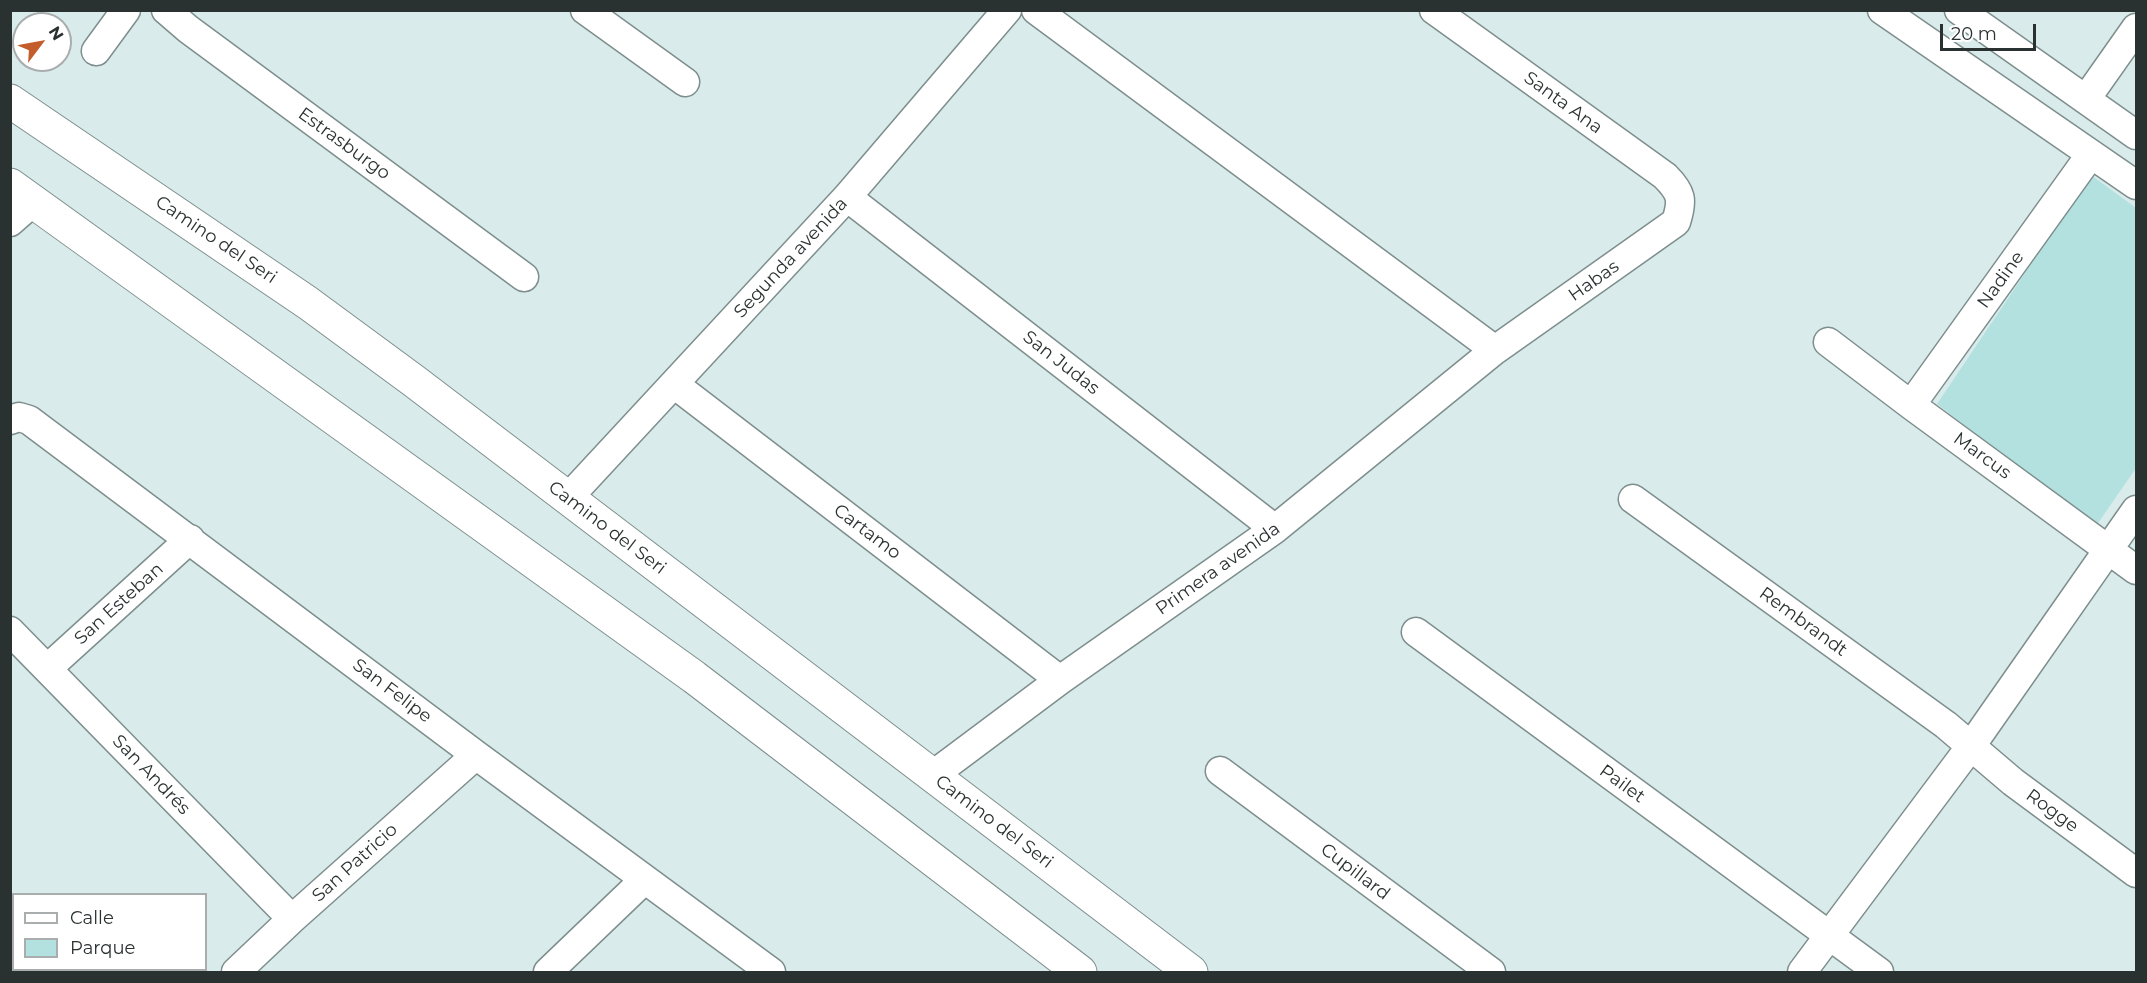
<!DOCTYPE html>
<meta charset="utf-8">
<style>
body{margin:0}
#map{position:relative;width:2147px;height:983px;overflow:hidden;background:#d9ebea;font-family:Montserrat,sans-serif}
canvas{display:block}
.frame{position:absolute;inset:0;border:12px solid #2a3131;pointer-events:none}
.legend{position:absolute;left:12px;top:893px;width:195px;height:78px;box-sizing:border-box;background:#fff;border:2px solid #aaadad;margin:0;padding:8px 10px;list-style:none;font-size:18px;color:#2a3131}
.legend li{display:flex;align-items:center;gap:12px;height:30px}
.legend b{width:30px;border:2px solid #aaadad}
.north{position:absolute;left:12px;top:12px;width:60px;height:60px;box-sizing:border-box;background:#fff;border:2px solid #aaadad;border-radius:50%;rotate:58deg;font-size:16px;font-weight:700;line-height:24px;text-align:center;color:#2a3131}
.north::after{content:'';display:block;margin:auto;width:21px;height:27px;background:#c35e2c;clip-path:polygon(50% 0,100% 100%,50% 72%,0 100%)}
.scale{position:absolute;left:1940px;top:24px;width:96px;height:27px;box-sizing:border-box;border:3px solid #2a3131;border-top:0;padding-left:8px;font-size:18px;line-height:21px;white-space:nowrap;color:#2a3131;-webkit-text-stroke:4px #fff;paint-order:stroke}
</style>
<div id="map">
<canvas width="2147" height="983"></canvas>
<div class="frame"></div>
<ul class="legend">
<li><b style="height:8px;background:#fff"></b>Calle</li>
<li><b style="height:16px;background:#b3e1e0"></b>Parque</li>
</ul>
<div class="north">N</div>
<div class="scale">20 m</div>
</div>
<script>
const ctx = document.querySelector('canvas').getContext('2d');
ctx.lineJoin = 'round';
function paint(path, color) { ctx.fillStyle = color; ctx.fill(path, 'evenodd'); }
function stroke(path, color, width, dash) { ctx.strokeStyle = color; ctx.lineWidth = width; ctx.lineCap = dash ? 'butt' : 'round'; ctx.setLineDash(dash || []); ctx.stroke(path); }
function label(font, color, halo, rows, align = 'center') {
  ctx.font = font + ' Montserrat,sans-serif'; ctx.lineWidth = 4.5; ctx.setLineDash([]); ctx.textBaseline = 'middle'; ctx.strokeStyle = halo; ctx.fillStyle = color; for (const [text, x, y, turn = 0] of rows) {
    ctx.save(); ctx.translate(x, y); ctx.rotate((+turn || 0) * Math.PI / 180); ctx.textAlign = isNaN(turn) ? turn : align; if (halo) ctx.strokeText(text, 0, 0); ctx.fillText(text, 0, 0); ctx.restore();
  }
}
paint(new Path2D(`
 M 2091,175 L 2136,208 L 2136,468 L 2096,526 L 1937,404 Z`), '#b3e1e0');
const street = new Path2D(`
 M 166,10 L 188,29 L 524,277
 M 585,10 L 685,82
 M 1036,10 L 1495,350
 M 1882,10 L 2136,185
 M 1959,10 L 2136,135
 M 96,51 L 126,10
 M 2086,99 L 2136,28
 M 847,197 L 1275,529
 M 10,222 L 34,201
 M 1828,342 L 1911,405 L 2136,570
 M 674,384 L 1060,680
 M 1911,405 L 2091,154
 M 10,420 L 19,417 L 29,420 L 476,755 L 771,972
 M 567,499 L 847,197 L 1007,10
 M 1633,499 L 1946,725 L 2013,782 L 2136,873
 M 10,631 L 292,919
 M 1416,632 L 1879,972
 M 48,668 L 190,539
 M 1220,771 L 1491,972
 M 933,775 L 1060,680 L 1275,529 L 1495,350 L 1676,222 C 1683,200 1682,193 1665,176 L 1434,10
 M 10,939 L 14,943
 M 39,970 L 42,972
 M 236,972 L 292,919 L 476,755
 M 548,972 L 644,880
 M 1802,972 L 1971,746 L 2136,510`);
const primary = new Path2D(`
 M 10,101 L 308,303 L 414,381 L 1191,972
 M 10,185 L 694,677 L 1080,972`);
stroke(street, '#7d8e8d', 31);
stroke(primary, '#7d8e8d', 35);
stroke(street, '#fff', 28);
stroke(primary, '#fff', 33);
label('18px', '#2a3131', '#fff', [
 ["Santa Ana",1563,103,36],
 ["Estrasburgo",344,144,36],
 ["Camino del Seri",216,240,34],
 ["Segunda avenida",791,258,-47],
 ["Nadine",2001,280,-54],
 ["Habas",1594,281,-35],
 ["San Judas",1061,363,38],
 ["Marcus",1982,456,36],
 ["Camino del Seri",607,528,37],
 ["Cartamo",867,532,37],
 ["Primera avenida",1218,569,-35],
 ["San Esteban",119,604,-42],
 ["Rembrandt",1803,622,36],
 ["San Felipe",392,691,37],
 ["San Andrés",151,775,46],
 ["Pailet",1622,784,36],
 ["Rogge",2052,811,36],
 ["Camino del Seri",994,822,37],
 ["San Patricio",355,863,-42],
 ["Cupillard",1355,872,37]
]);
</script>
